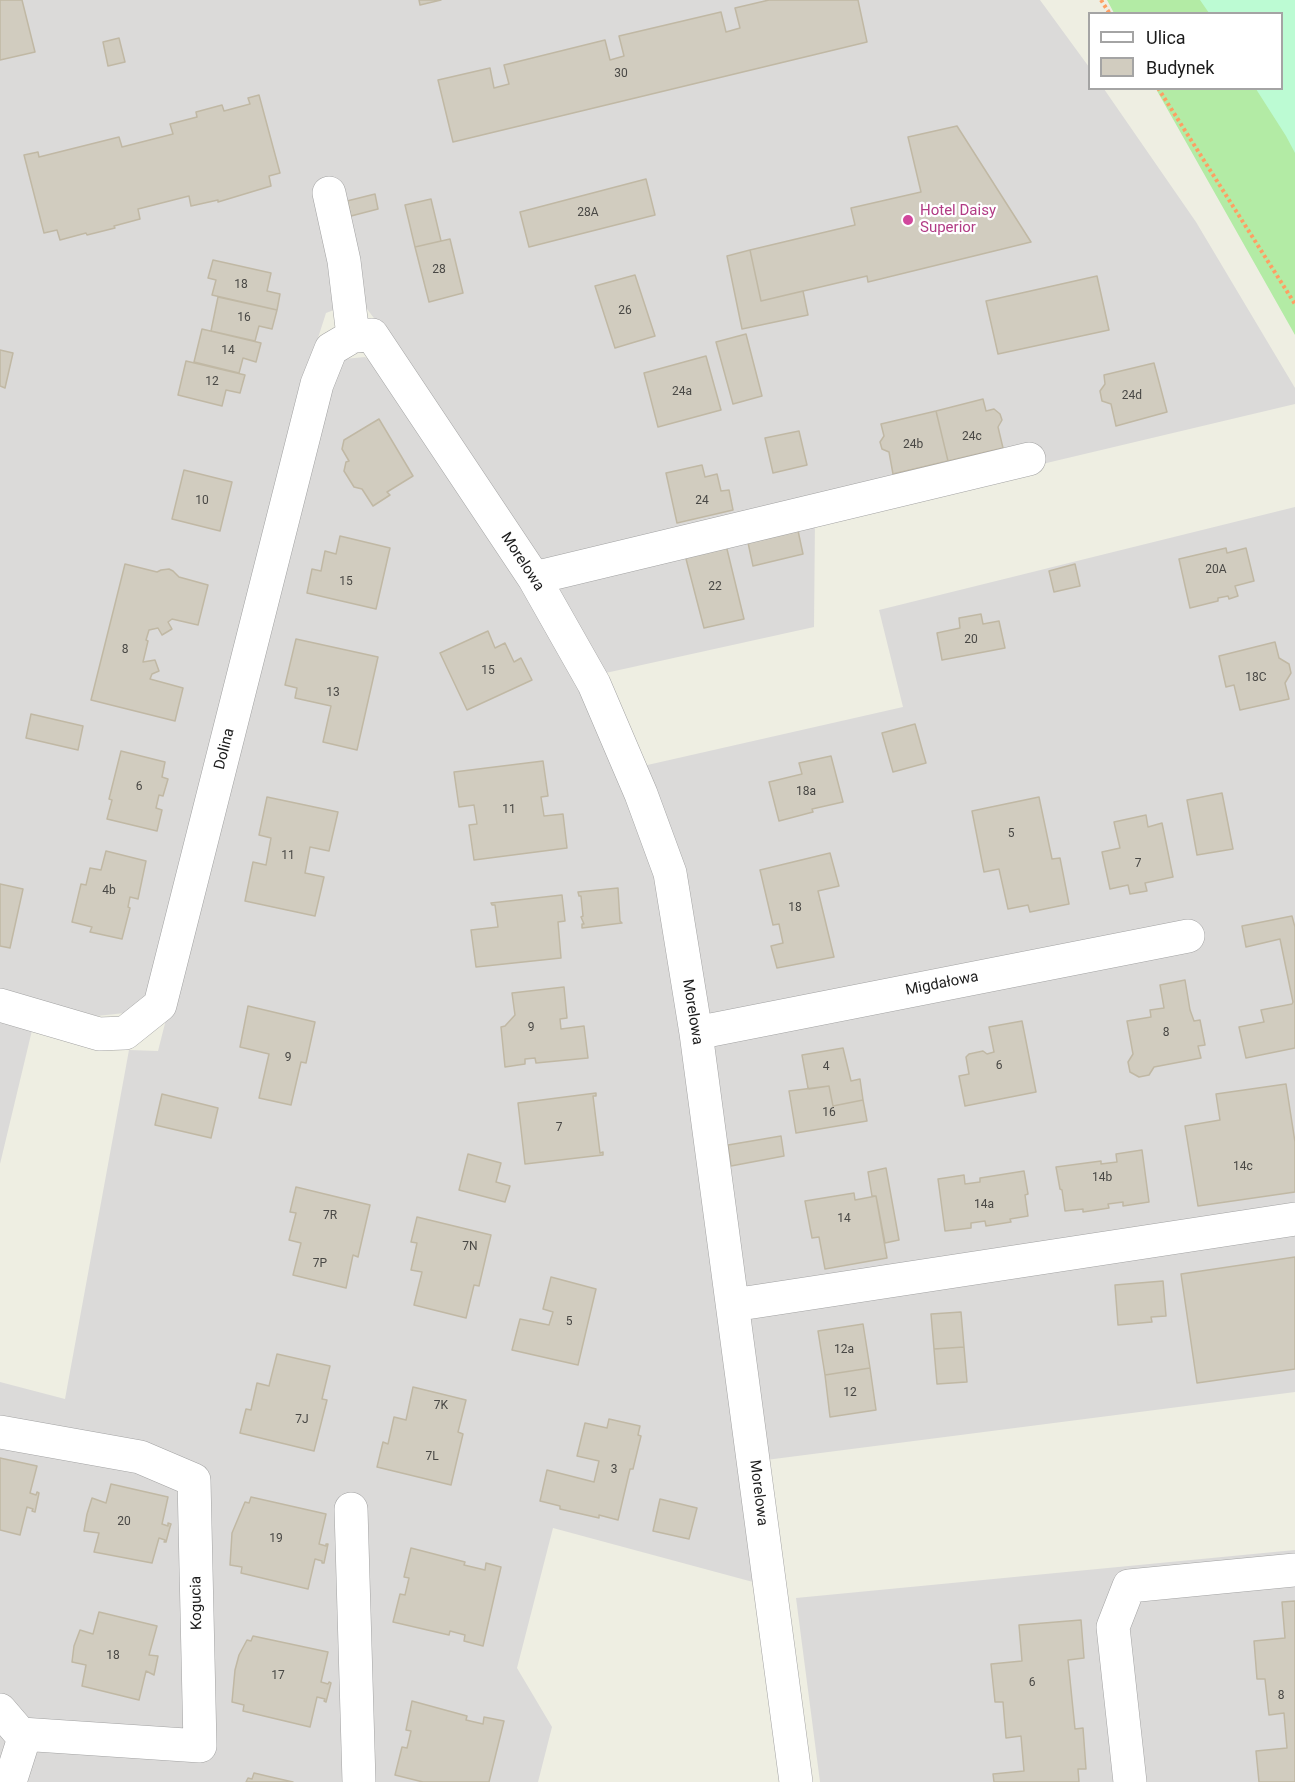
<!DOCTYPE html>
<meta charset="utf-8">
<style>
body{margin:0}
#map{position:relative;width:1295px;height:1782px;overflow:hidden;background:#eeeee2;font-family:Roboto,sans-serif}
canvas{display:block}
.legend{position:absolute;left:1088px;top:12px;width:195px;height:78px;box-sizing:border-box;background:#fff;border:2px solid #a4a4a4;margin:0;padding:8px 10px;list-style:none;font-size:18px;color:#1c1c1c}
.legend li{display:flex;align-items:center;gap:12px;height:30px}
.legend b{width:30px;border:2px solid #a4a4a4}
</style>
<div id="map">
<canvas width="1295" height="1782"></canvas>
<ul class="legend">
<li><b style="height:8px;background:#fff"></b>Ulica</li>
<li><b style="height:16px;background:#d1ccbf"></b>Budynek</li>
</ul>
</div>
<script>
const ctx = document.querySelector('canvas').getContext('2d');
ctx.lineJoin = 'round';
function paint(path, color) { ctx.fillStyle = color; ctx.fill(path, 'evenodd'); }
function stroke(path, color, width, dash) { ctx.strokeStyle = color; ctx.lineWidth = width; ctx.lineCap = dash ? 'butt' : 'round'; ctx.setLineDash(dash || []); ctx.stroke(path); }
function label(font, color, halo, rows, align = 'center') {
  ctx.font = font + ' Roboto,sans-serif'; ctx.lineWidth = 4.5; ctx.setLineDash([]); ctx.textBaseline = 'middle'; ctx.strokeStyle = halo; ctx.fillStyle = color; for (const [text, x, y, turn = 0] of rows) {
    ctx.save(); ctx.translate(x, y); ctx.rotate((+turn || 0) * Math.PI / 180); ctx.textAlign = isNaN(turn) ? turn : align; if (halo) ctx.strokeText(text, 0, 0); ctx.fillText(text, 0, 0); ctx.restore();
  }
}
paint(new Path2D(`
 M 0,0 L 1040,0 L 1089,67 L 1090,88 L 1104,89 L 1196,222 L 1295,388 L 1295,404 L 815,518 L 814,627 L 601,674 L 418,375 L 360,300 L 326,313 L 300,394 L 158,984 L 134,1012 L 97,1016 L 0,989 Z
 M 365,357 L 378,368 L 523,585 L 610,741 L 665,909 L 753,1582 L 553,1528 L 517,1668 L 552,1727 L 538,1782 L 0,1782 L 0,1382 L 65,1399 L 129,1050 L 158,1051 L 328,379 L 344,359 Z
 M 1295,507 L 1295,1392 L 766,1460 L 643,766 L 903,707 L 879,610 Z
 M 0,1013 L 34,1022 L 0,1164 Z
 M 1295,1550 L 1295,1782 L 820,1782 L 796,1598 Z`), '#dbdad9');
paint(new Path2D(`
 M 1107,0 L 1295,0 L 1295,335 L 1156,89 L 1282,88 L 1282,14 L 1114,13 Z`), '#b3eba5');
paint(new Path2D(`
 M 1200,0 L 1295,0 L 1295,153 L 1286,136 L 1256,89 L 1282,88 L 1282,14 L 1209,13 Z`), '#bcfbd3');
const building = new Path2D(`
 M 0,0 L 22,0 L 35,52 L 0,60 Z
 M 419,0 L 441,0 L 420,5 Z
 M 769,0 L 858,0 L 867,42 L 453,142 L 438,80 L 490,68 L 494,88 L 509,84 L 504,65 L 605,40 L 610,60 L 624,56 L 619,36 L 721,12 L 726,32 L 740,28 L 735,8 Z
 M 119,38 L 125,62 L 108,66 L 103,42 Z
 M 259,95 L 280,173 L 269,176 L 271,186 L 218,202 L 218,200 L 191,206 L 189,196 L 138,209 L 140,219 L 114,226 L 115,228 L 87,235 L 86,233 L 60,240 L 57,230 L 44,233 L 24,155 L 38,152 L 39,157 L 119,137 L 122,147 L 173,134 L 170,124 L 197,117 L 196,112 L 222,105 L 224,111 L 250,104 L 248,98 Z
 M 957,126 L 1031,242 L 868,282 L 867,276 L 761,301 L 750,250 L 855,225 L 851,208 L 921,192 L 908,137 Z
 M 646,179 L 655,215 L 529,247 L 520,212 Z
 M 375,194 L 378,209 L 351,216 L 347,201 Z
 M 431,199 L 441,241 L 415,247 L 405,205 Z
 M 450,239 L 463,293 L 429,302 L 415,247 Z
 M 750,250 L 761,301 L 803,291 L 808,315 L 742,329 L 727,256 Z
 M 213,260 L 271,273 L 267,291 L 280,294 L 277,310 L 212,295 L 216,280 L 208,278 Z
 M 635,275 L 655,336 L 615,348 L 595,286 Z
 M 1097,276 L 1109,330 L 998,354 L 986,301 Z
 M 218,297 L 277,310 L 272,329 L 259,326 L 255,341 L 211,331 Z
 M 202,329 L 261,343 L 256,362 L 243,358 L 239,373 L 194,362 Z
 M 746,334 L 762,396 L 733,404 L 716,342 Z
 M 0,350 L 13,353 L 5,388 L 0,386 Z
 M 706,356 L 721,410 L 658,427 L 644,373 Z
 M 186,361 L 245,375 L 240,393 L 226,390 L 222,406 L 178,395 Z
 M 1154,363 L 1167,412 L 1116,426 L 1111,404 L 1102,401 L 1100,391 L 1105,384 L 1104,375 Z
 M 983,399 L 986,411 L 994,409 L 1000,414 L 1002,420 L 998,427 L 1003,448 L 948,461 L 936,411 Z
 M 936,411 L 948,461 L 893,474 L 889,452 L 882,449 L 880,442 L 884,436 L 881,424 Z
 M 379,419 L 413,476 L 387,492 L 390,495 L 373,506 L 362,489 L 354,487 L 344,471 L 346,462 L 349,461 L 342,449 L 344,440 Z
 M 799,431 L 807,465 L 773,473 L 765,438 Z
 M 702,465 L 705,477 L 717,474 L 721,491 L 729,490 L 733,510 L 677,523 L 666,473 Z
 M 184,470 L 232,482 L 220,531 L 172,519 Z
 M 797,526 L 803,554 L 753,566 L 747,538 Z
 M 340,536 L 390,548 L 376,609 L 307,593 L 312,569 L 321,571 L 325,551 L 336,554 Z
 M 726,545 L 744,619 L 704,628 L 685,555 Z
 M 1226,548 L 1227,553 L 1246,548 L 1254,581 L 1235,586 L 1238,596 L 1229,599 L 1228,596 L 1218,598 L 1218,601 L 1190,608 L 1179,559 Z
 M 125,564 L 157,572 L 161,570 L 169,569 L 173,571 L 179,577 L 208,585 L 198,625 L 172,619 L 168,622 L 172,629 L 162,635 L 158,628 L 149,630 L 146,640 L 148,641 L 143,662 L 155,660 L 159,671 L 152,674 L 150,679 L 183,688 L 175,721 L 91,700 Z
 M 1075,564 L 1080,586 L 1054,592 L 1049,571 Z
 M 981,614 L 983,624 L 999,621 L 1005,648 L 942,660 L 937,633 L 960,628 L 959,618 Z
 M 488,631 L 495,648 L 505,643 L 514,662 L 521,658 L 532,680 L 467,710 L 440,653 Z
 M 296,639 L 378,657 L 357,750 L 323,742 L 331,706 L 295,698 L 297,688 L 285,685 Z
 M 1275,642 L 1279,658 L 1289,664 L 1291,673 L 1285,683 L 1289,699 L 1240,710 L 1234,685 L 1226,687 L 1219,656 Z
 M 31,714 L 83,726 L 78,750 L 26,738 Z
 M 915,724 L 926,763 L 893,772 L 882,733 Z
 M 121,751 L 165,762 L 162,777 L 168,779 L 163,796 L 159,795 L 156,808 L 162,810 L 157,831 L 107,819 L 112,800 L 109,799 Z
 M 831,756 L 843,802 L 812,809 L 813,812 L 779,821 L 769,782 L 802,774 L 799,763 Z
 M 543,761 L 548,796 L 541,797 L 544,816 L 563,814 L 567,848 L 474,860 L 469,825 L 477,824 L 474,805 L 459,807 L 454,772 Z
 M 1222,793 L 1233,849 L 1197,855 L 1187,800 Z
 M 267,797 L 338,812 L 329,851 L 310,847 L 305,873 L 324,877 L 315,916 L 245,901 L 253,862 L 266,865 L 271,838 L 259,835 Z
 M 1039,797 L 1052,859 L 1060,858 L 1069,904 L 1030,912 L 1028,905 L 1008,909 L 999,869 L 984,872 L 972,811 Z
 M 1146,815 L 1148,827 L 1162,823 L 1173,877 L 1145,883 L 1147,891 L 1130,894 L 1128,885 L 1110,889 L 1102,852 L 1120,848 L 1114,822 Z
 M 106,851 L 146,861 L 138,899 L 130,897 L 128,907 L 130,908 L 122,939 L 90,932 L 92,927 L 72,922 L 81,884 L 86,885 L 90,868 L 101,870 Z
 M 830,853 L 839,886 L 818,891 L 834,957 L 777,968 L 771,946 L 783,943 L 779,924 L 773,925 L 760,870 Z
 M 0,884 L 23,889 L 10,948 L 0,946 Z
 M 618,888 L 620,921 L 622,923 L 582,928 L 582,924 L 584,924 L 581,917 L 583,916 L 581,896 L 579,896 L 578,892 Z
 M 562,895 L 565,921 L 558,922 L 561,958 L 476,967 L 471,930 L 498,927 L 495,905 L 492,905 L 491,903 Z
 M 1292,916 L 1295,927 L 1295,1048 L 1246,1058 L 1239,1027 L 1264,1022 L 1261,1010 L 1292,1004 L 1293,1002 L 1280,939 L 1246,947 L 1242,926 Z
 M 1185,980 L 1190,1010 L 1194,1021 L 1200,1020 L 1205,1045 L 1198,1046 L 1201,1058 L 1154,1067 L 1149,1075 L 1139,1077 L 1130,1072 L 1128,1062 L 1133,1054 L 1127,1021 L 1151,1017 L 1150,1010 L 1164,1008 L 1160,985 Z
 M 564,987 L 567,1018 L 560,1019 L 561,1029 L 584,1026 L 588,1058 L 536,1063 L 535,1058 L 525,1059 L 525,1064 L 505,1067 L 501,1027 L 505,1026 L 515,1015 L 512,993 Z
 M 248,1006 L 315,1022 L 306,1063 L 301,1062 L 291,1105 L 259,1098 L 269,1054 L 240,1047 Z
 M 1022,1021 L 1036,1092 L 965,1106 L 959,1076 L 969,1074 L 966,1057 L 969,1054 L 983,1051 L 987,1054 L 994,1052 L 989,1027 Z
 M 843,1048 L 851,1081 L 860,1079 L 863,1100 L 833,1106 L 829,1086 L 809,1089 L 808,1088 L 802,1055 Z
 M 1286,1084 L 1295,1142 L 1295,1192 L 1198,1206 L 1185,1126 L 1220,1120 L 1216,1094 Z
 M 829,1086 L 833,1106 L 863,1100 L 867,1121 L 796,1133 L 789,1091 Z
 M 596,1093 L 596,1096 L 593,1096 L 600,1153 L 603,1152 L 603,1155 L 525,1164 L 518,1103 Z
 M 162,1094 L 218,1108 L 211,1138 L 155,1125 Z
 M 781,1136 L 784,1156 L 731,1166 L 728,1145 Z
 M 1142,1150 L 1149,1202 L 1123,1206 L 1123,1202 L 1108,1204 L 1109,1208 L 1083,1212 L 1083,1209 L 1065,1211 L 1062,1190 L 1060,1189 L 1056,1167 L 1101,1161 L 1101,1164 L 1117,1162 L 1116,1154 Z
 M 468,1154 L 501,1163 L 496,1182 L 510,1186 L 505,1202 L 459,1190 Z
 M 886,1168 L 899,1240 L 885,1243 L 876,1196 L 872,1196 L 868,1172 Z
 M 1024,1171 L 1028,1194 L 1025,1195 L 1028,1216 L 1010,1219 L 1011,1222 L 986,1226 L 985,1221 L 971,1223 L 971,1228 L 945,1231 L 938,1179 L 964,1175 L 965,1184 L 980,1182 L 980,1178 Z
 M 296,1187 L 370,1205 L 358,1257 L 353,1255 L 346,1288 L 293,1275 L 301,1243 L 289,1240 L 296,1213 L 290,1212 Z
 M 854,1193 L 855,1200 L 876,1196 L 887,1258 L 825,1269 L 819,1237 L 812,1238 L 805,1201 Z
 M 417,1217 L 491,1235 L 479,1286 L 474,1285 L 466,1318 L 414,1305 L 422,1272 L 411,1270 L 417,1243 L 411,1242 Z
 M 1295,1257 L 1295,1369 L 1197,1383 L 1181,1274 Z
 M 551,1277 L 596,1289 L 578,1365 L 512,1350 L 520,1319 L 549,1325 L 553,1312 L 543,1309 Z
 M 1163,1281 L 1166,1316 L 1151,1317 L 1152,1322 L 1118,1325 L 1115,1285 Z
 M 961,1312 L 964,1347 L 934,1349 L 931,1314 Z
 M 863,1324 L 870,1368 L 825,1375 L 818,1331 Z
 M 964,1347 L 967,1382 L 937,1384 L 934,1349 Z
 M 277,1354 L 330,1366 L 322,1399 L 327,1400 L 314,1451 L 240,1433 L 246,1409 L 251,1410 L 257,1383 L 269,1386 Z
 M 870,1368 L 876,1410 L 830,1417 L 825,1375 Z
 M 413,1387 L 466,1400 L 458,1432 L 463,1434 L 451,1485 L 377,1467 L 383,1442 L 388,1444 L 394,1417 L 406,1420 Z
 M 609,1419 L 640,1426 L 638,1435 L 641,1436 L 633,1469 L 630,1469 L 618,1520 L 599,1515 L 599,1518 L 560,1509 L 560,1506 L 540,1501 L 547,1470 L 594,1482 L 599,1461 L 577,1456 L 585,1423 L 607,1428 Z
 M 0,1458 L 37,1466 L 30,1493 L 36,1495 L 37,1492 L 39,1493 L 35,1512 L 32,1511 L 33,1509 L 27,1507 L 20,1535 L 0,1530 Z
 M 111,1484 L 168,1497 L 162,1524 L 168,1526 L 168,1523 L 171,1524 L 170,1527 L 166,1542 L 164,1542 L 165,1540 L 159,1538 L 152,1563 L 94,1552 L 99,1533 L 84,1531 L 87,1514 L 92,1498 L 106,1503 Z
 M 251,1497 L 326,1514 L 319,1544 L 326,1546 L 326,1544 L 328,1544 L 324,1563 L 322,1563 L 322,1561 L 315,1559 L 308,1589 L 241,1573 L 242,1567 L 230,1565 L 232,1533 L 245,1502 L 249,1503 Z
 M 660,1499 L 697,1508 L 689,1539 L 653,1531 Z
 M 411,1548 L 465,1562 L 464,1565 L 485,1570 L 486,1563 L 501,1567 L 483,1646 L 464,1641 L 465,1635 L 450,1631 L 449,1635 L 393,1622 L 400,1594 L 405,1595 L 409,1578 L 404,1577 Z
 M 1295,1601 L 1295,1782 L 1259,1782 L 1256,1751 L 1287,1748 L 1284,1713 L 1269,1715 L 1265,1679 L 1257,1679 L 1254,1641 L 1285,1638 L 1282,1602 Z
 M 99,1612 L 157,1626 L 149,1655 L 158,1656 L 154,1675 L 146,1671 L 139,1700 L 82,1686 L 86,1665 L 72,1662 L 74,1646 L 80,1630 L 93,1634 Z
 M 1081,1620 L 1084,1658 L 1068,1660 L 1075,1729 L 1083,1728 L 1086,1769 L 1078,1769 L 1079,1782 L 994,1782 L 993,1774 L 1024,1771 L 1021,1736 L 1006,1738 L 1003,1702 L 995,1702 L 991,1664 L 1022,1661 L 1019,1625 Z
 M 253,1636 L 328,1652 L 321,1682 L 328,1684 L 329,1682 L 331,1683 L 326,1702 L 324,1701 L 325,1699 L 317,1697 L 310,1727 L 243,1711 L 244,1705 L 232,1702 L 235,1670 L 239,1655 L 247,1640 L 251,1641 Z
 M 412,1701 L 467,1716 L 466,1720 L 483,1724 L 484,1717 L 504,1721 L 489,1782 L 423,1782 L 395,1775 L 402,1747 L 407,1748 L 411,1731 L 406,1730 Z
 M 254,1773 L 271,1777 L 293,1782 L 246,1782 L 248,1778 L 252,1779 Z`);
paint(building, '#d1ccbf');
stroke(building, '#c0b8a4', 1.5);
const minor = new Path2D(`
 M 329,193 L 344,261 L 353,336
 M 534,578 L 1029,459
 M 0,1005 L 99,1034 L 125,1033 L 160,1005 L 317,384 L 331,349 L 353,336 L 372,335 L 534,578 L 594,684 L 641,794 L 670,873 L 696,1033 L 796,1782
 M 696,1033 L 1188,936
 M 733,1305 L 1295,1219
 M 0,1432 L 140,1457 L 194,1480 L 200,1746 L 21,1734
 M 351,1509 L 359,1782
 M 0,1710 L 24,1738 L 10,1782
 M 1130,1782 L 1113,1627 L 1129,1586 L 1295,1570`);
stroke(minor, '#a3a3a3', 34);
stroke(new Path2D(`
 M 1101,0 L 1110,14
 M 1158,88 L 1295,304`), '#fe9f63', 4, [3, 3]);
stroke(minor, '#fff', 33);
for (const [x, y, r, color] of [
 [908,220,6,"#d1479c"]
]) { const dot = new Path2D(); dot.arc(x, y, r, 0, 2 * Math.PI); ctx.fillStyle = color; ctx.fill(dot); stroke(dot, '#fff', 2); }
label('12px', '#494845', null, [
 ["30",621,74],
 ["28A",588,213],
 ["28",439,270],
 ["18",241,285],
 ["26",625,311],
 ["16",244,318],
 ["14",228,351],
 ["12",212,382],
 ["24a",682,392],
 ["24d",1132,396],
 ["24c",972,437],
 ["24b",913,445],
 ["10",202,501],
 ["24",702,501],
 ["20A",1216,570],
 ["15",346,582],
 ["22",715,587],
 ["20",971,640],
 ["8",125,650],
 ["15",488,671],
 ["18C",1256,678],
 ["13",333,693],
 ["6",139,787],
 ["18a",806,792],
 ["11",509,810],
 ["5",1011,834],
 ["11",288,856],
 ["7",1138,864],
 ["4b",109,891],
 ["18",795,908],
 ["9",531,1028],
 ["8",1166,1033],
 ["9",288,1058],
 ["6",999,1066],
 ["4",826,1067],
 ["16",829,1113],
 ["7",559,1128],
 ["14c",1243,1167],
 ["14b",1102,1178],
 ["14a",984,1205],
 ["7R",330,1216],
 ["14",844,1219],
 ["7N",470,1247],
 ["7P",320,1264],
 ["5",569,1322],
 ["12a",844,1350],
 ["12",850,1393],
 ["7K",441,1406],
 ["7J",302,1420],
 ["7L",432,1457],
 ["3",614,1470],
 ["20",124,1522],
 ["19",276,1539],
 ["18",113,1656],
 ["17",278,1676],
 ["6",1032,1683],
 ["8",1281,1696]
]);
label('15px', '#b23c85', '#fff', [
 ["Hotel Daisy",920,211],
 ["Superior",920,228]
], 'left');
label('15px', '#1c1c1c', '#fff', [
 ["Morelowa",522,562,57],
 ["Dolina",225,749,-76],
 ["Migdałowa",942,984,-11],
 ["Morelowa",692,1012,81],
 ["Morelowa",758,1493,83],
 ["Kogucia",197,1603,-91]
]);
</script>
